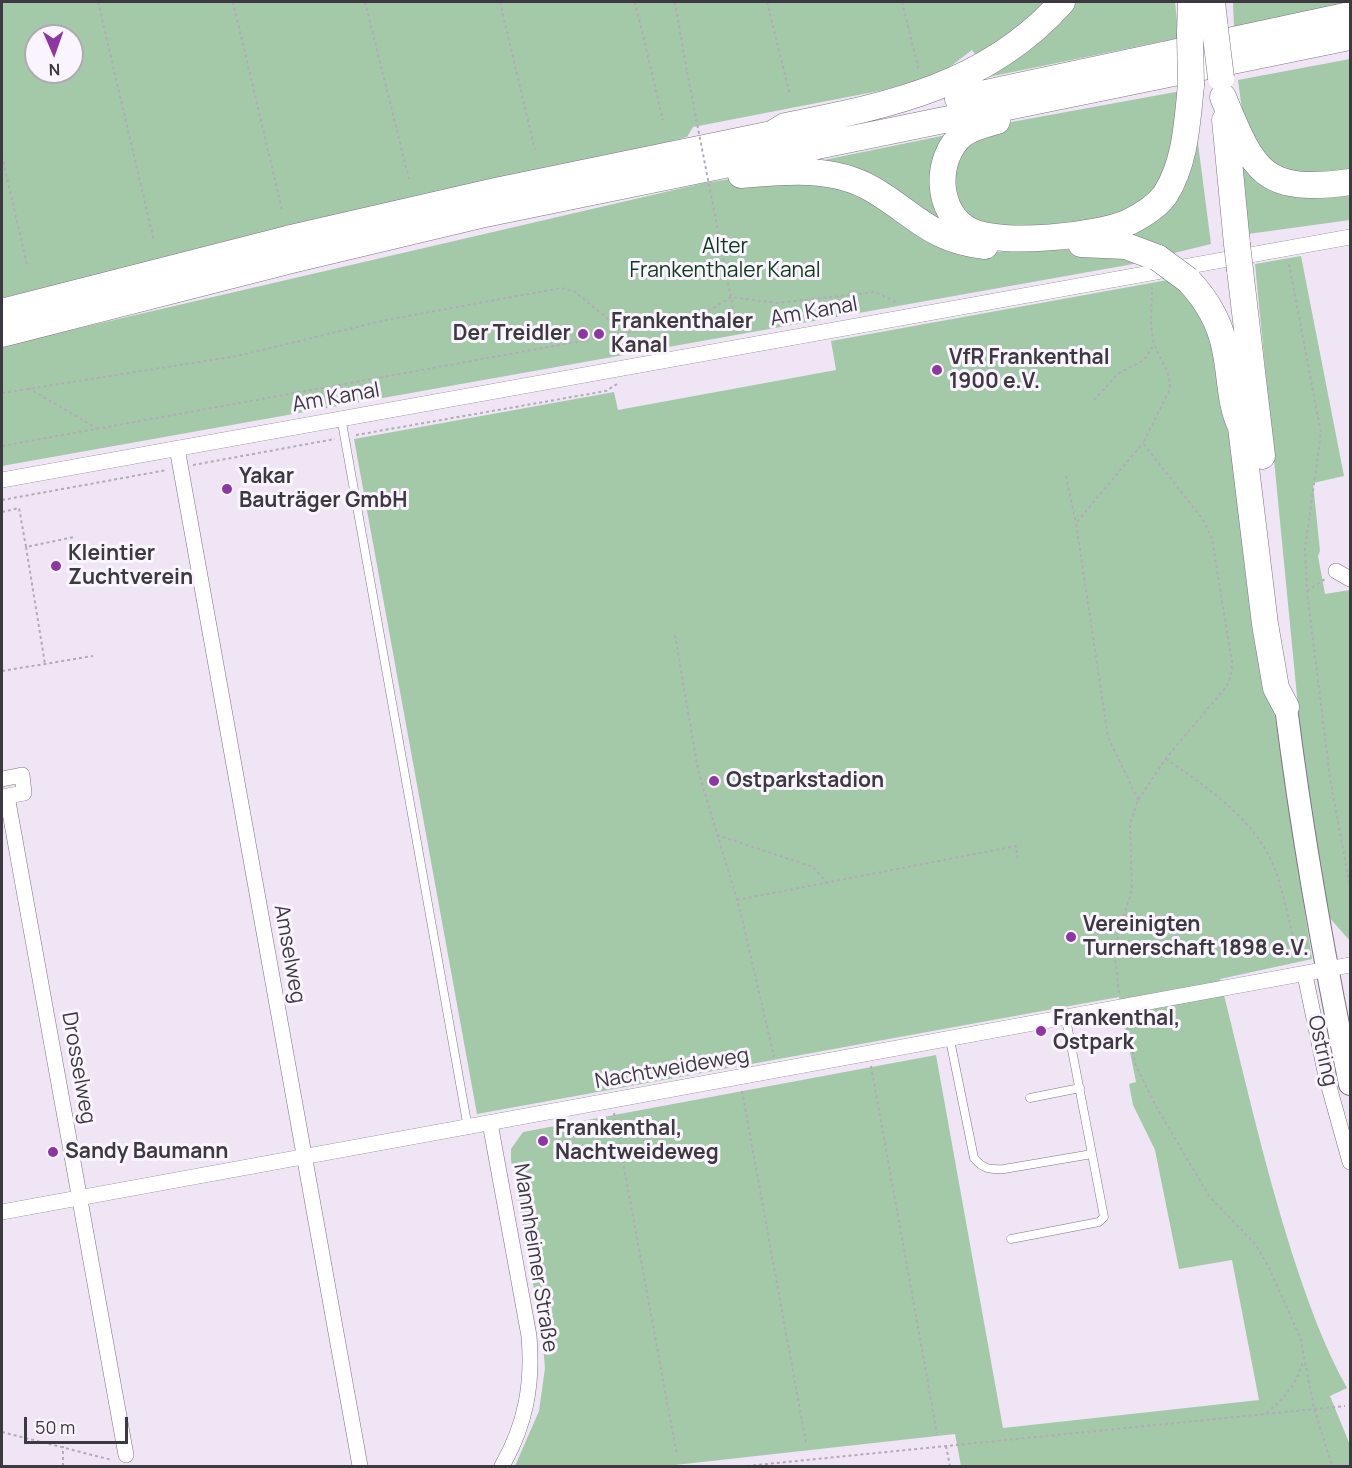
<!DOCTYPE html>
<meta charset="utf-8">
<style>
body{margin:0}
#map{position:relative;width:1352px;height:1468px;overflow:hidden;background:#efe5f5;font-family:Manrope,sans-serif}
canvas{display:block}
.frame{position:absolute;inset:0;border:3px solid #3d3940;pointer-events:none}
.north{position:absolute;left:24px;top:24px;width:60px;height:60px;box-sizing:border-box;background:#faf4fe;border:2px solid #aea9b2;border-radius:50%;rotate:178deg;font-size:16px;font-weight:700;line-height:24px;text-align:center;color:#3d3940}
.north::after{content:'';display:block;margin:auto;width:21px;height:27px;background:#8e37a4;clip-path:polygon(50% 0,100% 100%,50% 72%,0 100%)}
.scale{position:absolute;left:24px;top:1417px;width:104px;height:27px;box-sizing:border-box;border:3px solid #3d3940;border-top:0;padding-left:8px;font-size:18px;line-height:21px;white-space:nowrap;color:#3d3940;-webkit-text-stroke:4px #faf4fe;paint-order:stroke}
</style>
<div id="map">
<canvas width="1352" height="1468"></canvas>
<div class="frame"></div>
<div class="north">N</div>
<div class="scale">50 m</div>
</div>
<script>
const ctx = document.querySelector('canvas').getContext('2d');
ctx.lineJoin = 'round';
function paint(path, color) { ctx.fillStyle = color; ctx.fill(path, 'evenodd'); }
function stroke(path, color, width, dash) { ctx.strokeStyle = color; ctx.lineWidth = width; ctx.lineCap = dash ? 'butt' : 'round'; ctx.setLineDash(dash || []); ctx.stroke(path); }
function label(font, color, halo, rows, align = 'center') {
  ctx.font = font + ' Manrope,sans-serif'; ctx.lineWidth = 6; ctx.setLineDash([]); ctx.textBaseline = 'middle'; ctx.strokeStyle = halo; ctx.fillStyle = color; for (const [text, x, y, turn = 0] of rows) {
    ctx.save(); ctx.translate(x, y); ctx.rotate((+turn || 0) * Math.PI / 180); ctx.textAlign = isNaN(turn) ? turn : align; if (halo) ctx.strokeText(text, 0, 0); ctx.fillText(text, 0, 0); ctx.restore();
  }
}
paint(new Path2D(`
 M 2,2 L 1050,2 L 977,57 L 972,50 L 947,69 L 919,80 L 884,90 L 693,127 L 687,137 L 605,159 L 2,298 ZM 36,36 L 72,36 L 72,72 L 36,72 Z
 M 1068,2 L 1175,2 L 1179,38 L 964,82 Z
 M 1233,2 L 1350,2 L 1350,7 L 1234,27 Z
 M 1350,59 L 1350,176 L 1276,170 L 1244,125 L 1238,80 Z
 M 1181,91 L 1168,170 L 1150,199 L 1105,222 L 1009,230 L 978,222 L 961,210 L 949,193 L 951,159 L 984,127 Z
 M 1195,120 L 1211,244 L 1170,254 L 1121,235 L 1145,220 Z
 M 956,133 L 937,162 L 969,237 L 799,165 Z
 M 1241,164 L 1350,193 L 1350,220 L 1248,234 Z
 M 811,175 L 988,252 L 1087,249 L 1150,261 L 2,466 L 2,346 L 704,183 L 744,177 Z
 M 1301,256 L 1344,476 L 1313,483 L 1320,551 L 1318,556 L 1325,594 L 1350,590 L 1350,941 L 1328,916 L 1303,758 L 1255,264 Z
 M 1173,279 C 1204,311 1212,334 1223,376 L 1312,959 L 1220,979 C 1243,1070 1263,1162 1292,1253 C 1307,1299 1323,1345 1347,1388 L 1330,1396 L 1350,1445 L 1350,1466 L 961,1466 L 955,1434 L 666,1466 L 515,1466 L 539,1411 L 545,1368 L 542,1334 L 511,1160 L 511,1149 L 523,1132 L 936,1055 L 1003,1428 L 1259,1400 L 1232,1260 L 1179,1269 L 1155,1150 L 1133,1105 L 1129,1084 L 1136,1082 L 1119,997 L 477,1114 L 354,439 L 614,392 L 618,410 L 836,370 L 831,341 Z`), '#a4c9a9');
const service = new Path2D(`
 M 341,417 L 468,1128
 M 950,1040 L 974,1158 C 983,1169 990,1170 1004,1169 L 1092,1154 L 1066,1019
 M 1030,1098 L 1080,1088
 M 1011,1239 L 1099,1222 L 1104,1217 L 1092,1154`);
const minor = new Path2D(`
 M 177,448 L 360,1466
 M 2,480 L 1350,237
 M 1336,571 L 1350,579
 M 2,779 L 22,775 L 24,793 L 2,797
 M 7,796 L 126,1455
 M 1305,975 L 1326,1076 L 1350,1162
 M 490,1123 L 529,1336 C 533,1384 526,1424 502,1466
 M 2,1212 L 1350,965`);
const secondary = new Path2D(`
 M 1286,707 C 1302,834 1324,959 1350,1084`);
const trunk = new Path2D(`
 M 1212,2 L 1215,29
 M 1190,34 L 1191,2
 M 1223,97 C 1254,172 1263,194 1350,182
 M 958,99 L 1350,15
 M 1225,120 L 1237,244
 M 997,121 C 986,124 973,127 963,134 C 934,158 935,214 971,231 C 1002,246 1098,236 1129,222 C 1141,216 1157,206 1165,195 C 1186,162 1187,122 1191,85
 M 741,175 C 784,171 833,166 872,189 C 915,214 930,240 985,246
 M 1081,244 L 1126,246 L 1158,258
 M 1240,270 L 1262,456
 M 1188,280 C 1206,299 1220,322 1225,349 C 1231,375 1229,402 1241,427 L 1265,624 L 1276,688 L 1286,707
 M 2,312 L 287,239 L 496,191 L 772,134 L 785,126 C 890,105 987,86 1062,2
 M 2,334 L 292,260 L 480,215 L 1350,37`);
stroke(service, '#7e7583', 9);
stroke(minor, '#7e7583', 16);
stroke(secondary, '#7e7583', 24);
stroke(trunk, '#7e7583', 27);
stroke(new Path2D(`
 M 98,2 L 154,241
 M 233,2 L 282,210
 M 365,2 L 409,179
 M 500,2 L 535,150
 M 635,2 L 663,120
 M 675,2 L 687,72
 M 767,2 L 790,95
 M 902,2 L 919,71
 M 2,156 L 27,265
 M 720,241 L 738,333
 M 1289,264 L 1321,433 L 1305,549 L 1307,591 L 1330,778 L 1350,887
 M 28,388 L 98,429
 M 2,393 L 237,356 L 386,320 L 561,288 L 574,291 L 625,333
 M 1094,400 L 1119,373 L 1144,360 L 1154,344
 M 356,435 L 606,391 L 617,384
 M 2,446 L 692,321 L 731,297 L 778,303 L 875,292 L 898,303
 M 193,465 L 335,439
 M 1066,476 L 1076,523
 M 2,500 L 167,470
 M 2,512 L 19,508 L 26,547 L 74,537
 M 26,547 L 45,664
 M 1307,591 L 1325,579
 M 675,635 L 698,770 L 740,910 L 774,1057
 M 2,671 L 93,656
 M 1166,759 C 1203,784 1252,818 1271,860 C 1282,884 1287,914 1294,940 L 1304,947
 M 1138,800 L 1108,737 L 1076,523 L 1143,443
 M 717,835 L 813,867 L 827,883
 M 737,900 L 1016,846 L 1018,861
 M 1119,993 L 1114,948 L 1132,890 L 1130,825 L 1138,800 L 1166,758 L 1227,686 L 1231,675 L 1232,662 L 1212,539 L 1204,521 L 1143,443 L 1169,391 C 1173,372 1159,360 1154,343 C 1149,324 1152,305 1152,287
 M 1126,1022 L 1136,1066 L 1154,1103 L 1209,1196 L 1256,1245 L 1269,1268 L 1300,1337 L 1314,1408 L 1332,1466
 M 871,1066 L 937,1433
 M 742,1091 L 806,1443
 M 614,1113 L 677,1456
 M 1266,1413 C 1285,1398 1297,1384 1303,1361
 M 2,1432 L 112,1460
 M 946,1446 L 950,1466
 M 63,1466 L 63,1446
 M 747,1466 L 1345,1406`), '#b3abb8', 2, [3, 3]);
stroke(service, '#fff', 8);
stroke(minor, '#fff', 15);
stroke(secondary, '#fff', 22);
stroke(trunk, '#fff', 26);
const trunkBridge = new Path2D(`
 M 1215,29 L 1221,78
 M 1190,34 L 1191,85
 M 1237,244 L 1240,270
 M 1158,258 L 1188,280`);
stroke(trunkBridge, '#7e7583', 27, []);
stroke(new Path2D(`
 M 687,72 L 720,241`), '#b3abb8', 2, [3, 3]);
stroke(trunkBridge, '#fff', 26);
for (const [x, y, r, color] of [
 [583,334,6,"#8e37a4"],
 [599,334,6,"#8e37a4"],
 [937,370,6,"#8e37a4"],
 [227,489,6,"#8e37a4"],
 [56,566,6,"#8e37a4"],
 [714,781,6,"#8e37a4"],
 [1071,937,6,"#8e37a4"],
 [1041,1031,6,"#8e37a4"],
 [543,1141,6,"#8e37a4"],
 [53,1152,6,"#8e37a4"]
]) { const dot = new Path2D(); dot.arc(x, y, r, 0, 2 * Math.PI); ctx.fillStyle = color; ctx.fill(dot); stroke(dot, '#faf4fe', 2); }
label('21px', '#0f3a1b', '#faf4fe', [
 ["Alter",725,247],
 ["Frankenthaler Kanal",725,271]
]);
label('21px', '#3d3940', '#faf4fe', [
 ["Am Kanal",814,312,-10],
 ["Am Kanal",336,398,-10],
 ["Amselweg",289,954,80],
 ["Ostring",1322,1051,77],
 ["Drosselweg",78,1068,80],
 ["Nachtweideweg",672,1069,-10],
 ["Mannheimer Straße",535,1258,81]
]);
label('bold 21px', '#3d3940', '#faf4fe', [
 ["Frankenthaler",611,322],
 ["Kanal",611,346],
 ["Der Treidler",571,334,"right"],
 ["VfR Frankenthal",949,358],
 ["1900 e.V.",949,382],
 ["Yakar",239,477],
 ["Bauträger GmbH",239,501],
 ["Kleintier",68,554],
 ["Zuchtverein",68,578],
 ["Ostparkstadion",726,781],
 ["Vereinigten",1083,925],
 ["Turnerschaft 1898 e.V.",1083,949],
 ["Frankenthal,",1053,1019],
 ["Ostpark",1053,1043],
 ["Frankenthal,",555,1129],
 ["Nachtweideweg",555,1153],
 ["Sandy Baumann",65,1152]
], 'left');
</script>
